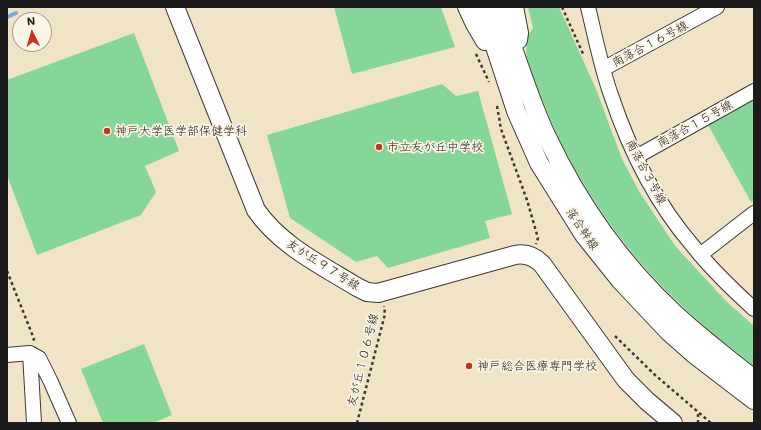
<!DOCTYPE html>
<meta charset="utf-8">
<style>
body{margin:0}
#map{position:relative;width:761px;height:430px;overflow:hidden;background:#f1e3c6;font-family:Mali,sans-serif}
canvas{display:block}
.frame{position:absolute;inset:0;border:8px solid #1c1c1c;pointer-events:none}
.north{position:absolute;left:12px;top:12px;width:40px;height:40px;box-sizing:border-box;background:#fcf5e5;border:1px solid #a29e95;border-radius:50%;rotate:355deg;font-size:11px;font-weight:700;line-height:16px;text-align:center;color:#1c1c1c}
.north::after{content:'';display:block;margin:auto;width:14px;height:18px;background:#c8321e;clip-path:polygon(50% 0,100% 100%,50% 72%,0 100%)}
</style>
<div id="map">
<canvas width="761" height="430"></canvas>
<div class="frame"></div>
<div class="north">N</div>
</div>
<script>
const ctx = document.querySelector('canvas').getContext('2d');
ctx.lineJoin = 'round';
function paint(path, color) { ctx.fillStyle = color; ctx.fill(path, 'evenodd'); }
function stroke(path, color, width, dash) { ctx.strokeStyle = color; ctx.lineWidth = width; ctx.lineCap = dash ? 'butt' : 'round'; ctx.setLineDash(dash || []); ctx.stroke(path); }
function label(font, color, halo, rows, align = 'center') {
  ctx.font = font + ' Mali,"Klee One",sans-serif'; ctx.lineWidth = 3.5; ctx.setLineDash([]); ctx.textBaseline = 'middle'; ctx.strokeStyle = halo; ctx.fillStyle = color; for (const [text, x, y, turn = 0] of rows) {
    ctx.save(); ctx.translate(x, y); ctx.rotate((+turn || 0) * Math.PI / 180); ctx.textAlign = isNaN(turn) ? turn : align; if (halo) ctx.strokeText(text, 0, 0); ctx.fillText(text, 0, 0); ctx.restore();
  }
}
paint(new Path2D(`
 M 334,7 L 441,7 L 455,47 L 352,74 Z
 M 528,7 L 559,7 L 596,89 L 622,159 L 640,193 L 676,247 L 726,301 L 754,326 L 754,366 C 729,346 703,327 680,304 C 618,245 570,173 540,94 C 533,76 523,58 527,39 C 527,35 531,32 533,28 Z
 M 134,33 L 179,151 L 145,166 L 156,192 L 141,215 L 37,255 L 7,175 L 7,80 Z
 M 442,84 L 456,96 L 478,91 L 512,214 L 485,221 L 490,238 L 388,268 L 377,256 L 356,262 L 290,218 L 267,135 Z
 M 754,100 L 754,199 L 751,202 L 708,125 Z
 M 144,344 L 172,415 L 153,423 L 103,423 L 81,369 Z`), '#85d799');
stroke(new Path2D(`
 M 7,17 L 16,13`), '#71a8e0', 4);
const minor = new Path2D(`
 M 588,7 C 595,36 601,67 611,95 C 629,149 655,202 693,246 C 711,269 732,289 754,309
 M 603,69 L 717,7
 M 636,157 L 754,91
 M 700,255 L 754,213
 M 30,353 L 34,423
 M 7,355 L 30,353 L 39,358 L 50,380 L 69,423`);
const tertiary = new Path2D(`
 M 175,7 L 256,210 C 280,245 321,265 357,287 L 367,292 L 378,293 L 515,255 C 525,253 534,256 542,264 L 626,380 L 647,401 L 673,423
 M 467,7 L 475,24 L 485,41
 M 482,7 L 516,111 L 539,163 L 584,235 L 620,280 L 669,332 L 694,354 L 754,400
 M 499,7 C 514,50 527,94 546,135 C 577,201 621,264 675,314 C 700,337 727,358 754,379
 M 514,7 L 519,33 L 518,40`);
stroke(minor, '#3c3a36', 16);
stroke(tertiary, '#3c3a36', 20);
stroke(new Path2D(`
 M 562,7 L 584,56
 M 476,54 L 489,82
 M 497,106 L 501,129 L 527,200 L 538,238 L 536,244
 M 7,271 L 34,339 L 33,341
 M 615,336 L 655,375 L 711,423
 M 357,423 L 385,314 L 384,306
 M 698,423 L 698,413`), '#3c3a36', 2.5, [3, 3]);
stroke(minor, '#fff', 14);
stroke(tertiary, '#fff', 18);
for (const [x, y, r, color] of [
 [107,131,4,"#c8321e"],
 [379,147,4,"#c8321e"],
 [469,366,4,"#c8321e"]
]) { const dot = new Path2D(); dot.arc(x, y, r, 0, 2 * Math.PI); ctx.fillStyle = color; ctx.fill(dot); stroke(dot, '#fcf5e5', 1.5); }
label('12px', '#1c1c1c', '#fcf5e5', [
 ["南落合１６号線",650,44,-28],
 ["南落合１５号線",695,124,-29],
 ["南落合３号線",646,172,62],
 ["落合幹線",582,229,56],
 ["友が丘９７号線",323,265,32],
 ["友が丘１０６号線",363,360,-76]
]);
label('12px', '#1c1c1c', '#fcf5e5', [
 ["神戸大学医学部保健学科",115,131],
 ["市立友が丘中学校",387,147],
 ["神戸総合医療専門学校",477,366]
], 'left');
</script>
